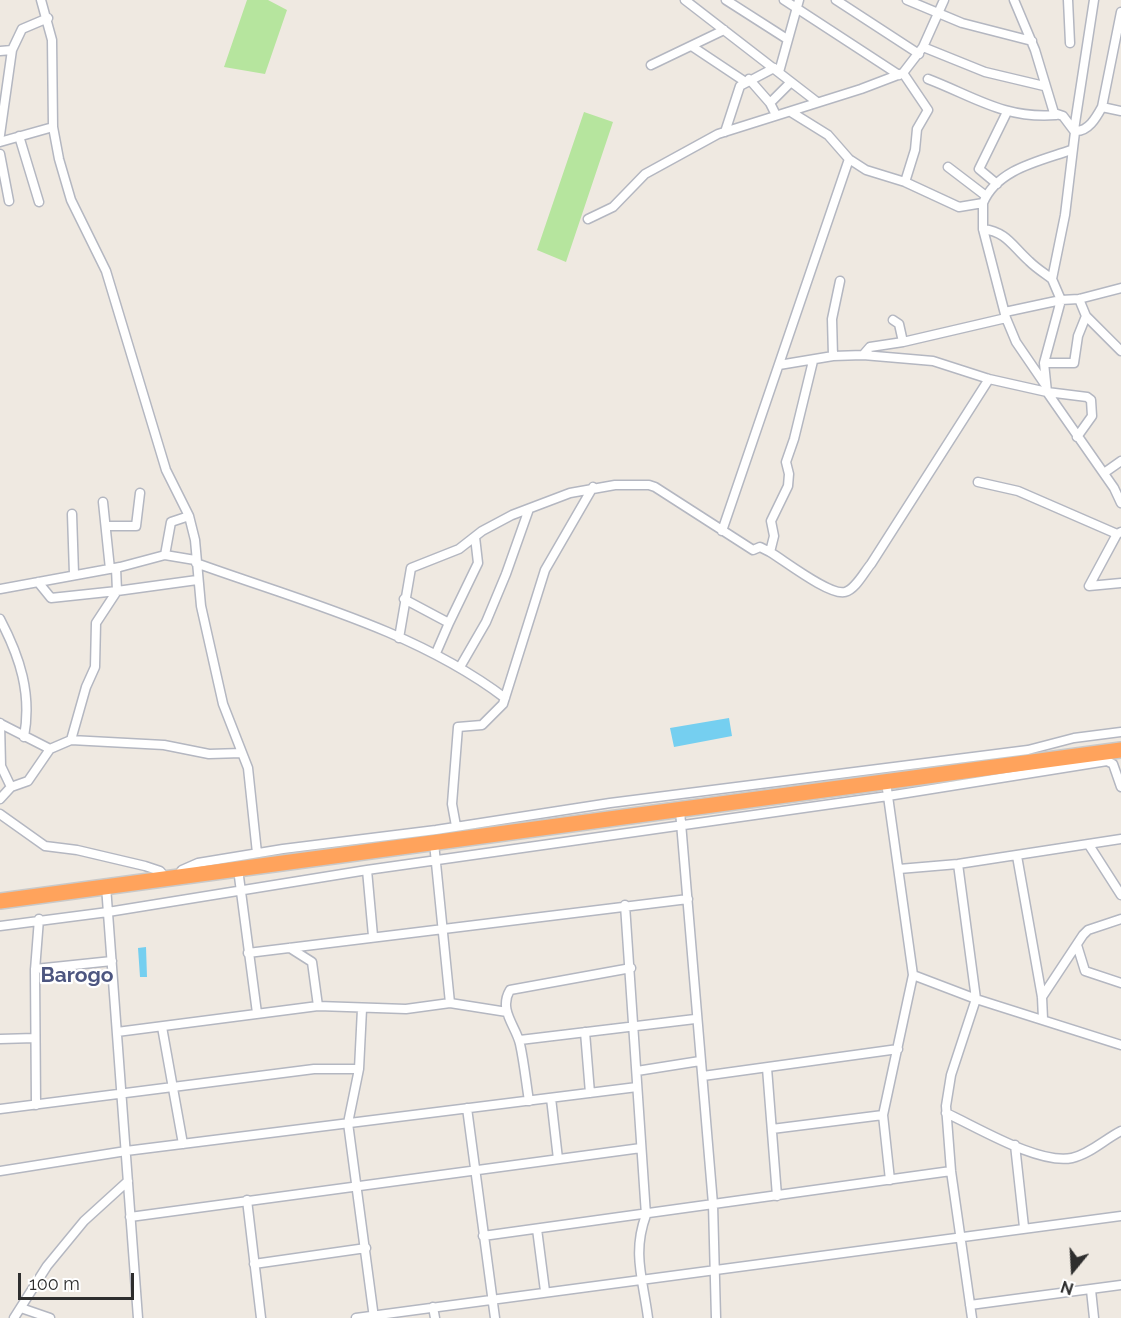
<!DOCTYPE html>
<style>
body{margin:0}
#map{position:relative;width:1121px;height:1318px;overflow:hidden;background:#efe9e1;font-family:Raleway,sans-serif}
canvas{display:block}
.north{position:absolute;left:1043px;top:1240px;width:60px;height:60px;-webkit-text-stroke:4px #fff;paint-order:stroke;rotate:198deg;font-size:16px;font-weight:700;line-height:24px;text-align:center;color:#2e2e2e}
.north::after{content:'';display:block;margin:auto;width:21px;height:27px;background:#2e2e2e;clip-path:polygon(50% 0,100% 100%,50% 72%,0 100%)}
.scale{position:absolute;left:18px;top:1273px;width:116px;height:27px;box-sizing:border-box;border:3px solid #2e2e2e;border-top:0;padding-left:8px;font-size:18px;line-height:21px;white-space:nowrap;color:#2e2e2e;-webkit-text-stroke:4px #fff;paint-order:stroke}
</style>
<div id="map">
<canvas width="1121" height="1318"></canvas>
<div class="north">N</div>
<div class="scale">100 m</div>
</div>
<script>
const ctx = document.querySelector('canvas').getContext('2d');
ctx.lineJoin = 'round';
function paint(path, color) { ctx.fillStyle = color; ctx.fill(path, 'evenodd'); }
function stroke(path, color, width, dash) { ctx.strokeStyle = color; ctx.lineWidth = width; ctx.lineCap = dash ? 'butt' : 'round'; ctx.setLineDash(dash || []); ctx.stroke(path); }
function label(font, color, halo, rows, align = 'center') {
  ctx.font = font + ' Raleway,sans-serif'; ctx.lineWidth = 4.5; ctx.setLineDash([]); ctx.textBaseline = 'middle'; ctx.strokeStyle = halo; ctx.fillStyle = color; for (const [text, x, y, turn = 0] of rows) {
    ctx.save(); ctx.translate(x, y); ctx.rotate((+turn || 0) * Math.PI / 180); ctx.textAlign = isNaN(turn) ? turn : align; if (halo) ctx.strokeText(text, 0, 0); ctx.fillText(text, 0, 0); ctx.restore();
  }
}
paint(new Path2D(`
 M 247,0 L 268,0 L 287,10 L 265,74 L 224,67 Z
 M 584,112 L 613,122 L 566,262 L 537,250 Z`), '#b6e59e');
paint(new Path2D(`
 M 729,718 L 732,736 L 674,747 L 670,728 Z
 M 146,947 L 147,977 L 140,977 L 138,948 Z`), '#75cff0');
const street = new Path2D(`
 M 41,0 L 52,40 L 53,127 L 59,159 L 71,200 L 106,271 L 166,470 L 189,516 L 195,540 L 201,606 L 223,704 L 248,768 L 257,853
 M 685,0 L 817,102
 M 726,0 L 787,39
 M 784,0 L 899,75
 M 836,0 L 919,54
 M 907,0 L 962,23 L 1032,41
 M 1014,0 L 1035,50 L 1054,113 L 1063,116 L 1075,132 L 1065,215 L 1052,279 L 1061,300 L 1044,363 L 1047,392 L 1114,488 L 1121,503
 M 1068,0 L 1070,43
 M 693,47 L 744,81
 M 923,47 L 985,72 L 1044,86
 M 0,51 L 12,50 L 22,29 L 48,18
 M 651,65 L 724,30
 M 779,72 L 799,0
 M 903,73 L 928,110 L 917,129 L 915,150 L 905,182
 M 749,79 L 770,103
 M 928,79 C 975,97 1004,119 1056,115
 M 1102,107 L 1121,12
 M 791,112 L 828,135 L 849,159 L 866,170 L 905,182 L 959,207 L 983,203 C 997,169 1040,161 1071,150
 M 776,115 L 770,103 L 791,82
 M 1074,130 L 1094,0
 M 1075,131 C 1088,132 1096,118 1102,107 L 1121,111
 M 725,132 L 740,86 L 774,68
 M 0,135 L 12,50
 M 19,136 L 39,202
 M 0,142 L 53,127
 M 0,154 L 9,201
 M 948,167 L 986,196
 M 997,184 L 979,169 L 1007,112
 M 983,203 L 983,229 L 1006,318 L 1016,342 L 1044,383
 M 588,219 L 613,207 L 645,174 L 718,134 L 861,89 L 903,73 L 923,47 L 944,0
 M 983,229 C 1007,232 1012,246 1029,261 C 1036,268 1044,273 1052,279
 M 1079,299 L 1086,316 L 1121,351
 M 1005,312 L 1061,300 L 1079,299 L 1121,288
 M 893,320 L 899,324 L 903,342
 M 863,355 L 870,347 L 903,342 L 1006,318
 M 833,356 L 832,319 L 840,281
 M 813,361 L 794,439 L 786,462 L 789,474 L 788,486 L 771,521 L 774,536 L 770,552 C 785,561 830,596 845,592 C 856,589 864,572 871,564 L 989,379
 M 1044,363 L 1074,363 L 1078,336 L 1086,316
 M 779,365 L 833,356 L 863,355 L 910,359 L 933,361 L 989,379 L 1047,392 L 1087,397 L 1091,400 L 1092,416 L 1077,437
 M 1104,473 L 1121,461
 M 978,482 L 1018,491 L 1117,534
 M 103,502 L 110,569
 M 72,514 L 74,574
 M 107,526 L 136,526 L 140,493
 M 722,531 L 849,159
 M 1121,532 L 1117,534 L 1089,586 L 1121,583
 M 165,555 L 171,522 L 189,516
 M 196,563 C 301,601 415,630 505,698
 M 38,582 L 51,598 L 117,591 L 116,568
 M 0,589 L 120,567 L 165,555 L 195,560
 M 404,599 L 449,623 L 436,653
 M 0,619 C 20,657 32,694 24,737
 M 449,623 L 478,563 L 475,537
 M 399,638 L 411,568 L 459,549 L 482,531 L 512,515 L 570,493 L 615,485 L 649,485 L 655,487 L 753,550 L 760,547 L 770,552
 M 460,667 L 486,622 L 506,574 L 529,509
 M 0,723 L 1,766 L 11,787
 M 1,724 L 50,749
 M 71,740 L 86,687 L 95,667 L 96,623 L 117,591 L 197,580
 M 886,782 L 913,975 L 883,1115 L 890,1180
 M 0,799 L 11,787 L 28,781 L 50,749 L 71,740 L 164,745 L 209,754 L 242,753
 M 680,811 L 713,1204 L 716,1318
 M 0,814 L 45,846 L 77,850 L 145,866 L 160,871 L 167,879
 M 456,826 L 452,804 L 458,727 L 482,725 L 503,704 L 545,570 L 593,487
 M 434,843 L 450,1003
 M 1089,845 L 1121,895
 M 1017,856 L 1042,997 L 1043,1019
 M 958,864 L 976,999 L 951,1075 L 946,1106 L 951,1171 L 972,1318
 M 238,869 L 257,1013
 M 899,869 L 958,864 L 1121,839
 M 367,870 L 373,936
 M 178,875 L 182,870 L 198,863 L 283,849 L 436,830 L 610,803 L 1028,750 L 1074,738 L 1121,732
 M 106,886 L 138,1318
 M 625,905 L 646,1215 C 632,1253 643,1279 648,1318
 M 0,926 L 108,912 L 367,870 L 888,796 L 1107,761 L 1113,764 L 1121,787
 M 1077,945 L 1085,971 L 1121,983
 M 290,948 L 312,962 L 318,1006
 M 248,953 L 688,899
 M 35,969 L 112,961
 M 913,975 L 976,999 L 1121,1045
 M 1042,997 L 1083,935 L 1088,930 L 1121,919
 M 362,1009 L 359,1069 L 348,1123 L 374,1318
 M 162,1027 L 183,1144
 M 117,1032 L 318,1006 L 406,1009 L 450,1003 L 507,1012
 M 585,1032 L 590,1093
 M 0,1039 L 35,1038
 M 520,1040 L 695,1019
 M 767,1068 L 777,1196
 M 637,1071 L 700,1061
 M 703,1076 L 898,1049
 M 551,1098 L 558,1159
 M 529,1101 C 526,1082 524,1062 520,1044 C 516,1026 498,1010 510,990 L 631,968
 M 36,1105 L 35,970 L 39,919
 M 467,1108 L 495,1318
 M 0,1109 L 314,1069 L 359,1069
 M 946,1113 C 977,1127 1039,1165 1072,1158 C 1090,1154 1105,1139 1121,1131
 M 772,1129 L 883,1115
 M 1015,1145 L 1024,1227
 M 0,1171 L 126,1151 L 637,1087
 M 247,1200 L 261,1318
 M 130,1217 L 641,1148
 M 537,1229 L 545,1291
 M 483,1236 L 951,1171
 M 254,1264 L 366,1248
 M 1091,1290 L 1094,1318
 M 970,1305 L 1121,1285
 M 433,1307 L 435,1318
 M 21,1308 L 50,1318
 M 14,1318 L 47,1266 L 84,1221 L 128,1181
 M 356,1318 L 1121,1216`);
const highway = new Path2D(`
 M 0,901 L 1121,750`);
stroke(street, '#b4b7c1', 11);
stroke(highway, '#c9c9c9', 18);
stroke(street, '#fff', 8);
stroke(highway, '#ffa35c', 15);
label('bold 21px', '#4d5680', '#fff', [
 ["Barogo",77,976]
]);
</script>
